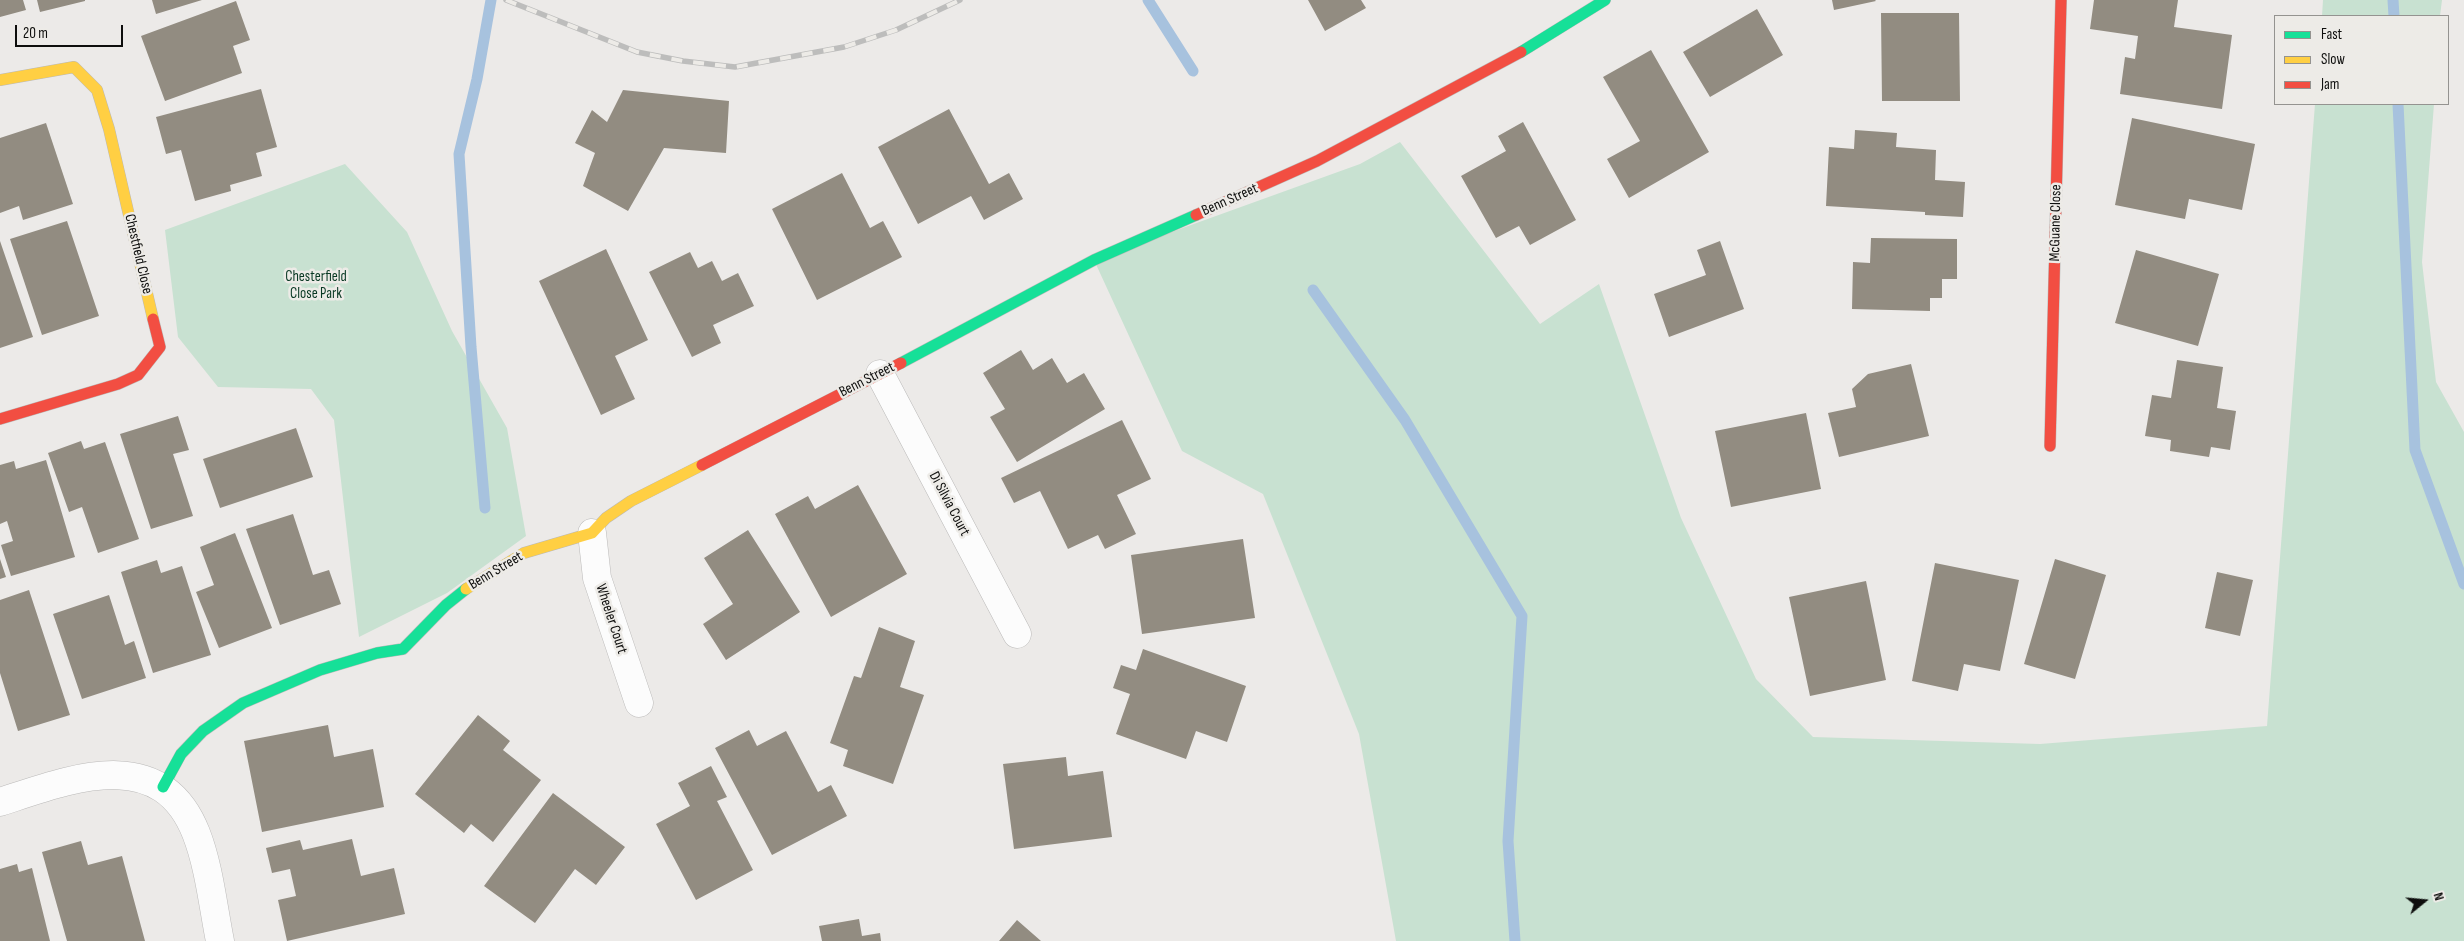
<!DOCTYPE html>
<style>
body{margin:0}
#map{position:relative;width:2464px;height:941px;overflow:hidden;background:#eceae8;font-family:"Sofia Sans Condensed",sans-serif}
canvas{display:block}
.legend{position:absolute;left:2274px;top:15px;width:175px;height:90px;box-sizing:border-box;background:#edebe7;border:1px solid #949390;margin:0;padding:6px 9px;list-style:none;font-size:15px;color:#0e0e0d}
.legend li{display:flex;align-items:center;gap:10px;height:25px}
.legend b{width:25px;border:1px solid #949390}
.north{position:absolute;left:2399px;top:876px;width:50px;height:50px;-webkit-text-stroke:4px #edebe7;paint-order:stroke;rotate:73deg;font-size:14px;font-weight:700;line-height:20px;text-align:center;color:#0e0e0d}
.north::after{content:'';display:block;margin:auto;width:18px;height:22px;background:#0e0e0d;clip-path:polygon(50% 0,100% 100%,50% 72%,0 100%)}
.scale{position:absolute;left:15px;top:25px;width:108px;height:22px;box-sizing:border-box;border:2px solid #0e0e0d;border-top:0;padding-left:6px;font-size:15px;line-height:18px;white-space:nowrap;color:#0e0e0d;-webkit-text-stroke:4px #edebe7;paint-order:stroke}
</style>
<div id="map">
<canvas width="2464" height="941"></canvas>
<ul class="legend">
<li><b style="height:6px;background:#16e098"></b>Fast</li>
<li><b style="height:6px;background:#ffcf43"></b>Slow</li>
<li><b style="height:6px;background:#f24e42"></b>Jam</li>
</ul>
<div class="north">N</div>
<div class="scale">20 m</div>
</div>
<script>
const ctx = document.querySelector('canvas').getContext('2d');
ctx.lineJoin = 'round';
function paint(path, color) { ctx.fillStyle = color; ctx.fill(path, 'evenodd'); }
function stroke(path, color, width, dash) { ctx.strokeStyle = color; ctx.lineWidth = width; ctx.lineCap = dash ? 'butt' : 'round'; ctx.setLineDash(dash || []); ctx.stroke(path); }
function label(font, color, halo, rows, align = 'center') {
  ctx.font = font + ' "Sofia Sans Condensed",sans-serif'; ctx.lineWidth = 5; ctx.setLineDash([]); ctx.textBaseline = 'middle'; ctx.strokeStyle = halo; ctx.fillStyle = color; for (const [text, x, y, turn = 0] of rows) {
    ctx.save(); ctx.translate(x, y); ctx.rotate((+turn || 0) * Math.PI / 180); ctx.textAlign = isNaN(turn) ? turn : align; if (halo) ctx.strokeText(text, 0, 0); ctx.fillText(text, 0, 0); ctx.restore();
  }
}
paint(new Path2D(`
 M 2323,0 L 2442,0 L 2440,16 L 2322,16 Z
 M 2315,104 L 2434,104 L 2422,262 L 2436,382 L 2464,432 L 2464,941 L 1396,941 L 1359,734 L 1263,494 L 1182,451 L 1094,260 L 1360,164 L 1400,142 L 1540,324 L 1599,284 L 1681,518 L 1756,679 L 1813,737 L 2040,744 L 2267,726 Z
 M 345,164 L 407,232 L 452,331 L 507,428 L 526,536 L 447,593 L 359,637 L 334,420 L 311,389 L 218,387 L 178,337 L 165,230 Z`), '#c8e1d1');
stroke(new Path2D(`
 M 1148,0 L 1193,71
 M 2393,0 L 2394,16
 M 2398,104 L 2415,450 L 2464,584
 M 1313,290 L 1405,420 L 1522,616 L 1508,841 L 1515,941
 M 485,508 L 471,347 L 459,154 L 477,79 L 491,0`), '#a7c2de', 11);
paint(new Path2D(`
 M 0,0 L 23,0 L 26,10 L 0,17 Z
 M 37,0 L 85,0 L 85,1 L 40,12 Z
 M 152,0 L 202,0 L 156,14 Z
 M 1308,0 L 1361,0 L 1366,8 L 1325,31 Z
 M 1832,0 L 1875,0 L 1876,1 L 1834,10 Z
 M 2094,0 L 2178,0 L 2174,27 L 2232,35 L 2222,109 L 2120,94 L 2125,57 L 2135,59 L 2138,36 L 2090,29 Z
 M 236,1 L 250,40 L 233,46 L 242,73 L 165,101 L 141,36 Z
 M 1757,9 L 1783,55 L 1710,97 L 1683,52 Z
 M 1881,13 L 1959,13 L 1960,101 L 1882,101 Z
 M 1651,50 L 1709,152 L 1629,198 L 1607,159 L 1640,141 L 1603,77 Z
 M 261,89 L 277,147 L 256,153 L 262,176 L 230,185 L 231,191 L 195,201 L 181,150 L 166,154 L 156,117 Z
 M 623,90 L 729,101 L 726,153 L 664,148 L 628,211 L 583,186 L 595,153 L 575,143 L 592,110 L 607,122 Z
 M 949,109 L 989,184 L 1009,173 L 1023,199 L 984,220 L 971,196 L 918,224 L 878,147 Z
 M 2132,118 L 2255,144 L 2242,210 L 2189,199 L 2185,219 L 2115,205 Z
 M 1523,122 L 1576,220 L 1530,245 L 1519,226 L 1496,238 L 1461,176 L 1506,151 L 1498,136 Z
 M 46,123 L 73,204 L 23,220 L 19,206 L 0,213 L 0,138 Z
 M 1855,130 L 1897,133 L 1896,147 L 1936,150 L 1935,180 L 1965,182 L 1963,217 L 1925,215 L 1925,212 L 1826,206 L 1829,147 L 1854,149 Z
 M 842,173 L 870,228 L 883,221 L 902,257 L 817,300 L 772,209 Z
 M 67,221 L 99,316 L 42,335 L 10,239 Z
 M 1871,238 L 1957,239 L 1957,279 L 1942,279 L 1942,298 L 1930,298 L 1930,311 L 1852,309 L 1853,262 L 1870,263 Z
 M 0,241 L 33,337 L 0,348 Z
 M 1720,241 L 1744,309 L 1669,337 L 1654,294 L 1706,275 L 1697,250 Z
 M 606,249 L 648,340 L 615,356 L 635,399 L 601,415 L 539,281 Z
 M 2136,250 L 2219,274 L 2198,346 L 2115,323 Z
 M 690,252 L 698,268 L 712,261 L 722,281 L 738,273 L 754,306 L 713,325 L 721,343 L 692,357 L 649,272 Z
 M 1021,350 L 1033,370 L 1052,358 L 1067,383 L 1084,373 L 1105,409 L 1017,462 L 990,417 L 1005,409 L 983,373 Z
 M 2177,360 L 2223,367 L 2217,408 L 2236,411 L 2230,450 L 2211,447 L 2209,457 L 2170,451 L 2171,440 L 2145,436 L 2152,395 L 2171,398 Z
 M 1911,364 L 1929,436 L 1839,457 L 1828,413 L 1856,407 L 1852,389 L 1868,374 Z
 M 1806,413 L 1821,489 L 1731,507 L 1715,431 Z
 M 178,416 L 189,450 L 173,454 L 193,516 L 151,529 L 120,434 Z
 M 1122,420 L 1151,479 L 1117,495 L 1136,534 L 1105,549 L 1098,535 L 1068,549 L 1040,491 L 1014,503 L 1001,478 Z
 M 296,428 L 313,477 L 220,508 L 203,459 Z
 M 81,441 L 84,449 L 105,442 L 139,539 L 98,553 L 82,507 L 69,512 L 48,453 Z
 M 46,460 L 75,557 L 11,576 L 1,545 L 13,541 L 7,521 L 0,524 L 0,465 L 14,461 L 16,469 Z
 M 858,485 L 907,574 L 831,617 L 775,514 L 808,496 L 815,509 Z
 M 293,514 L 313,575 L 329,570 L 341,604 L 280,625 L 246,529 Z
 M 748,530 L 800,612 L 726,660 L 703,624 L 733,604 L 704,558 Z
 M 235,533 L 272,628 L 219,648 L 196,592 L 214,585 L 200,547 Z
 M 1243,539 L 1255,618 L 1142,634 L 1131,555 Z
 M 0,559 L 6,577 L 0,579 Z
 M 2055,559 L 2106,575 L 2075,679 L 2024,664 Z
 M 157,560 L 161,573 L 182,566 L 211,655 L 153,673 L 121,572 Z
 M 1935,563 L 2019,580 L 2000,671 L 1964,664 L 1958,691 L 1912,681 Z
 M 2217,572 L 2253,580 L 2240,636 L 2205,628 Z
 M 1866,581 L 1886,680 L 1810,696 L 1789,597 Z
 M 29,590 L 70,715 L 18,731 L 0,673 L 0,600 Z
 M 109,595 L 125,645 L 134,641 L 146,678 L 82,699 L 53,614 Z
 M 879,627 L 915,641 L 900,687 L 924,695 L 893,784 L 843,766 L 848,750 L 830,743 L 854,676 L 861,678 Z
 M 1143,649 L 1246,686 L 1227,742 L 1196,731 L 1186,759 L 1116,734 L 1130,694 L 1113,688 L 1121,665 L 1136,670 Z
 M 478,715 L 510,741 L 503,750 L 541,780 L 493,842 L 471,824 L 464,833 L 415,794 Z
 M 328,725 L 334,757 L 373,749 L 384,807 L 262,832 L 244,741 Z
 M 749,730 L 757,746 L 786,731 L 818,792 L 831,785 L 847,816 L 772,855 L 715,748 Z
 M 1066,757 L 1068,776 L 1103,771 L 1112,837 L 1014,849 L 1003,764 Z
 M 711,766 L 727,797 L 717,801 L 753,870 L 696,900 L 656,824 L 690,806 L 678,783 Z
 M 553,793 L 625,847 L 596,885 L 575,869 L 535,923 L 484,886 Z
 M 352,839 L 361,876 L 394,868 L 405,914 L 287,941 L 278,900 L 296,896 L 290,869 L 272,873 L 266,848 L 300,840 L 303,850 Z
 M 81,841 L 88,865 L 122,856 L 145,941 L 67,941 L 42,852 Z
 M 17,864 L 19,872 L 32,868 L 50,941 L 0,941 L 0,869 Z
 M 859,919 L 862,936 L 880,933 L 881,941 L 822,941 L 819,926 Z
 M 1017,920 L 1041,941 L 999,941 Z`), '#928c81');
const street = new Path2D(`
 M 880,374 L 1017,634
 M 592,533 L 597,578 L 639,703
 M 0,802 C 68,780 160,742 196,833 C 209,866 213,906 220,941`);
const fast = new Path2D(`
 M 1521,52 L 1605,0
 M 901,363 L 1094,260 L 1196,215
 M 163,787 L 181,754 L 203,731 L 243,703 L 320,670 L 377,653 L 403,649 L 446,605 L 466,589`);
const slow = new Path2D(`
 M 0,80 L 74,67 L 97,90 L 109,129 L 153,319
 M 466,589 L 524,553 L 592,533 L 606,518 L 631,501 L 702,465`);
const jam = new Path2D(`
 M 1196,215 L 1317,161 L 1521,52
 M 0,419 L 118,384 L 138,375 L 160,347 L 153,319
 M 2050,446 L 2061,0
 M 702,465 L 901,363`);
stroke(street, '#bab9b8', 29);
stroke(fast, '#bab9b8', 12);
stroke(slow, '#bab9b8', 12);
stroke(jam, '#bab9b8', 12);
stroke(street, '#fcfcfc', 28);
stroke(fast, '#16e098', 11);
stroke(slow, '#ffcf43', 11);
stroke(jam, '#f24e42', 11);
const rail = new Path2D(`
 M 506,0 L 637,52 L 683,61 L 735,67 L 844,47 L 896,30 L 960,0`);
stroke(rail, '#bdbdbc', 5.5);
stroke(rail, '#edebe7', 4, [11]);
label('15px', '#0e0e0d', '#edebe7', [
 ["Benn Street",1230,200,-24],
 ["McGuane Close",2056,223,-89],
 ["Chestfield Close",138,254,77],
 ["Benn Street",867,380,-27],
 ["Di Silvia Court",949,504,62],
 ["Benn Street",496,571,-31],
 ["Wheeler Court",611,619,72]
]);
label('15px', '#0a3924', '#edebe7', [
 ["Chesterfield",316,277],
 ["Close Park",316,294]
]);
</script>
